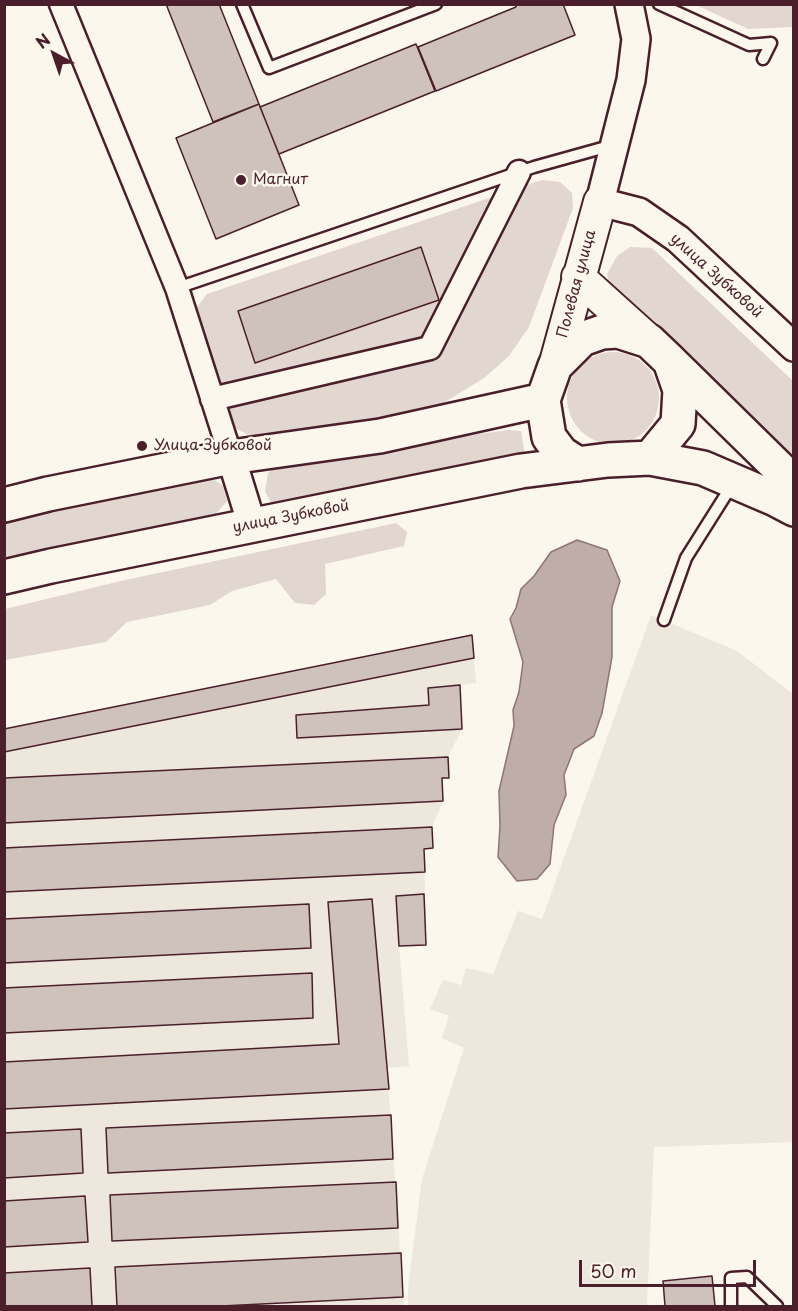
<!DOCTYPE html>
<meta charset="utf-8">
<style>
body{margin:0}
#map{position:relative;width:798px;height:1311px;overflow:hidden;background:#fbf7ec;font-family:"Playpen Sans",sans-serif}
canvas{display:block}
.frame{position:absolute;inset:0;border:6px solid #4a1f2b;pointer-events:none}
.north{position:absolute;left:24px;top:24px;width:60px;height:60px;-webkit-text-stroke:4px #fbf7ec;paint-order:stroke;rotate:320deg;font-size:16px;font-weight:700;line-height:24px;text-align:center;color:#4a1f2b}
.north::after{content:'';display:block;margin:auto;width:21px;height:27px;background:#4a1f2b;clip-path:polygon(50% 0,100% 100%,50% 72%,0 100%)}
.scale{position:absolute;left:579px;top:1260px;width:177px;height:27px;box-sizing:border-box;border:3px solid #4a1f2b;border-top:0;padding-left:8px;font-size:18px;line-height:21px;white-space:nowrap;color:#4a1f2b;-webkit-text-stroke:4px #fbf7ec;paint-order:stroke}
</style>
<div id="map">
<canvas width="798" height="1311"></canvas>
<div class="frame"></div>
<div class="north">N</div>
<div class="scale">50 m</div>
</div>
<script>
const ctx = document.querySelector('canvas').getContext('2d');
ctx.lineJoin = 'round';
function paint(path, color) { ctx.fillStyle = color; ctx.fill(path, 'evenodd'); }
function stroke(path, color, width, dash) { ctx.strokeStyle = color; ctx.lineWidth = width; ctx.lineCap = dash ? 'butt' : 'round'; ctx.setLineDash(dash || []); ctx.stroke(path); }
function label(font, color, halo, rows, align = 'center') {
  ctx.font = font + ' "Playpen Sans",sans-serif'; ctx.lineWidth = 5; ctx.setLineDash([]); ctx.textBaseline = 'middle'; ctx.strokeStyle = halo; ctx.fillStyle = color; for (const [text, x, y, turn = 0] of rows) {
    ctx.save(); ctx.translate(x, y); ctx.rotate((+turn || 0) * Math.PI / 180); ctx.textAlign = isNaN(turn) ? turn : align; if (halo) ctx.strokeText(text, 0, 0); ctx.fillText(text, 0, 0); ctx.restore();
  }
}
paint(new Path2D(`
 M 651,615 L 737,651 L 793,694 L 793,1142 L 654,1147 L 647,1306 L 408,1306 L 408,1287 L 422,1179 L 464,1048 L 442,1038 L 449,1016 L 430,1009 L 443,980 L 461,985 L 466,968 L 493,974 L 518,911 L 542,919 Z
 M 472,635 L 476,683 L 460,685 L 462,729 L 448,757 L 449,778 L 442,779 L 443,801 L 432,827 L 433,848 L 424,849 L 426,945 L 399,946 L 409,1066 L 387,1068 L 404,1306 L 5,1306 L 5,729 Z`), '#eee7de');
paint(new Path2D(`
 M 696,5 L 793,5 L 793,27 L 748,29 Z
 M 542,180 L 560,182 L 572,193 L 573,208 L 529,327 L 509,356 L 484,378 L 424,415 L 260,441 L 231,426 L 194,311 L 207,294 Z
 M 630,247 L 652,248 L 793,381 L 793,456 L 611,290 L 607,274 L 617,256 Z
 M567 398a46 46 0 1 1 92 0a46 46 0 1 1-92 0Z
 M 507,430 L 521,431 L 525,456 L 284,508 L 271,502 L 265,492 L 268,473 L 275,467 L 385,448 Z
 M 192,479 L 213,479 L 223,486 L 227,501 L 215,515 L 5,563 L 5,518 Z
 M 396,523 L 407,532 L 404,546 L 325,564 L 326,594 L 314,605 L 295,603 L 276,579 L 232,591 L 210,605 L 127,622 L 106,642 L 5,660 L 5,609 L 125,580 Z`), '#e2d7d0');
const water = new Path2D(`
 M 577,540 L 607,550 L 620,581 L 612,607 L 612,657 L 602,713 L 594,736 L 574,749 L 564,775 L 566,795 L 554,825 L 550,864 L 537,879 L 517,881 L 498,857 L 500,826 L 499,791 L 514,726 L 513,710 L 519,692 L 523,662 L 510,619 L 516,608 L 521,589 L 534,576 L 551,552 Z`);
paint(water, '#bfadaa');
stroke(water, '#907477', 1.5);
const building = new Path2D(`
 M 166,4 L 219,4 L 259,104 L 213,122 Z
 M 515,4 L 563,4 L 575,35 L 436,91 L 418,47 L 516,7 Z
 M 416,44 L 435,91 L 279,154 L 260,107 Z
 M 259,104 L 299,205 L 216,239 L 176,138 Z
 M 421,247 L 439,300 L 255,363 L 238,311 Z
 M 472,635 L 474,658 L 4,752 L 4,729 Z
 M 460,685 L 462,729 L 297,738 L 296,715 L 429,705 L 428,688 Z
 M 448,757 L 449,778 L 442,778 L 443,801 L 4,823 L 4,778 Z
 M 432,827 L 433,848 L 424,849 L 425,872 L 4,892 L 4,848 Z
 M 424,894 L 426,945 L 399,946 L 396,896 Z
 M 372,899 L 389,1089 L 4,1109 L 4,1062 L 339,1044 L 328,902 Z
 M 309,904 L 311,948 L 4,963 L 4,919 Z
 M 312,973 L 313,1018 L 4,1033 L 4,988 Z
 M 391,1115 L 393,1159 L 108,1173 L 106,1128 Z
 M 81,1129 L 83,1173 L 4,1178 L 4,1133 Z
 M 396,1182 L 398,1228 L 112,1241 L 110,1195 Z
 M 85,1196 L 88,1242 L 4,1247 L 4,1201 Z
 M 401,1253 L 403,1297 L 221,1306 L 117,1306 L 115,1267 Z
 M 90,1268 L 92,1306 L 4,1306 L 4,1273 Z
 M 712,1276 L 715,1306 L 665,1306 L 663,1281 Z`);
paint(building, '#cfc2bc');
stroke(building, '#4a1f2b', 1.5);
const service = new Path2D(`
 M 242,4 L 269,68 L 436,4
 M 659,4 L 749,45 L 771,43 L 763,59
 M 177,288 L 534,167 L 613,145
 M 664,620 L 686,558 L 732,485
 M 731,1306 L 731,1278 L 747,1277 L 777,1306`);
const minor = new Path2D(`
 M 61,4 L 177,288 L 231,457
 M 212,399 L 430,348 L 519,172`);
const tertiary = new Path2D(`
 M 629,4 L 636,39 L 631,80 L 600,202 L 639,212 L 678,239 L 794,347
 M 231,457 L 252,525`);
const secondary = new Path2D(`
 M 578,277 L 649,341
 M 555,366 L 600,202`);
const primary = new Path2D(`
 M 671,362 L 782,471 L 794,487
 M 650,458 L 703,468 L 773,498 L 794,509
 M 4,505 L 48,494 L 231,457 L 380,436 L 543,400
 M 4,577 L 51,566 L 521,471 L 608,460 L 650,458 L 678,424 L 680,390 L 670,361 L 649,341 L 618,331 L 602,332 L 582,339 L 555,366 L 543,400 L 549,437 L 561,453 L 578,464`);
stroke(service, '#4a1f2b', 15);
stroke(minor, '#4a1f2b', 27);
stroke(tertiary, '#4a1f2b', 32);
stroke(secondary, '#4a1f2b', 36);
stroke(primary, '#4a1f2b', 38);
stroke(service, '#fbf7ec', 10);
stroke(minor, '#fbf7ec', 22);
stroke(tertiary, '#fbf7ec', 27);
stroke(secondary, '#fbf7ec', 32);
stroke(primary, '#fbf7ec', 33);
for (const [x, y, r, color] of [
 [241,180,6,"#4a1f2b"],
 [142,446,6,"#4a1f2b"]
]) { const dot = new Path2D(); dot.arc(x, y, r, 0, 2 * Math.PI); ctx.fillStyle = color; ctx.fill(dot); stroke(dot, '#fbf7ec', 2); }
label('15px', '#4a1f2b', '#fbf7ec', [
 ["Магнит",253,180],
 ["Улица Зубковой",154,446]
], 'left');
label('15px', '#4a1f2b', '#fbf7ec', [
 ["улица Зубковой",716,276,42],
 ["Полевая улица",577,284,-75],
 ["улица Зубковой",291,517,-11]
]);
</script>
